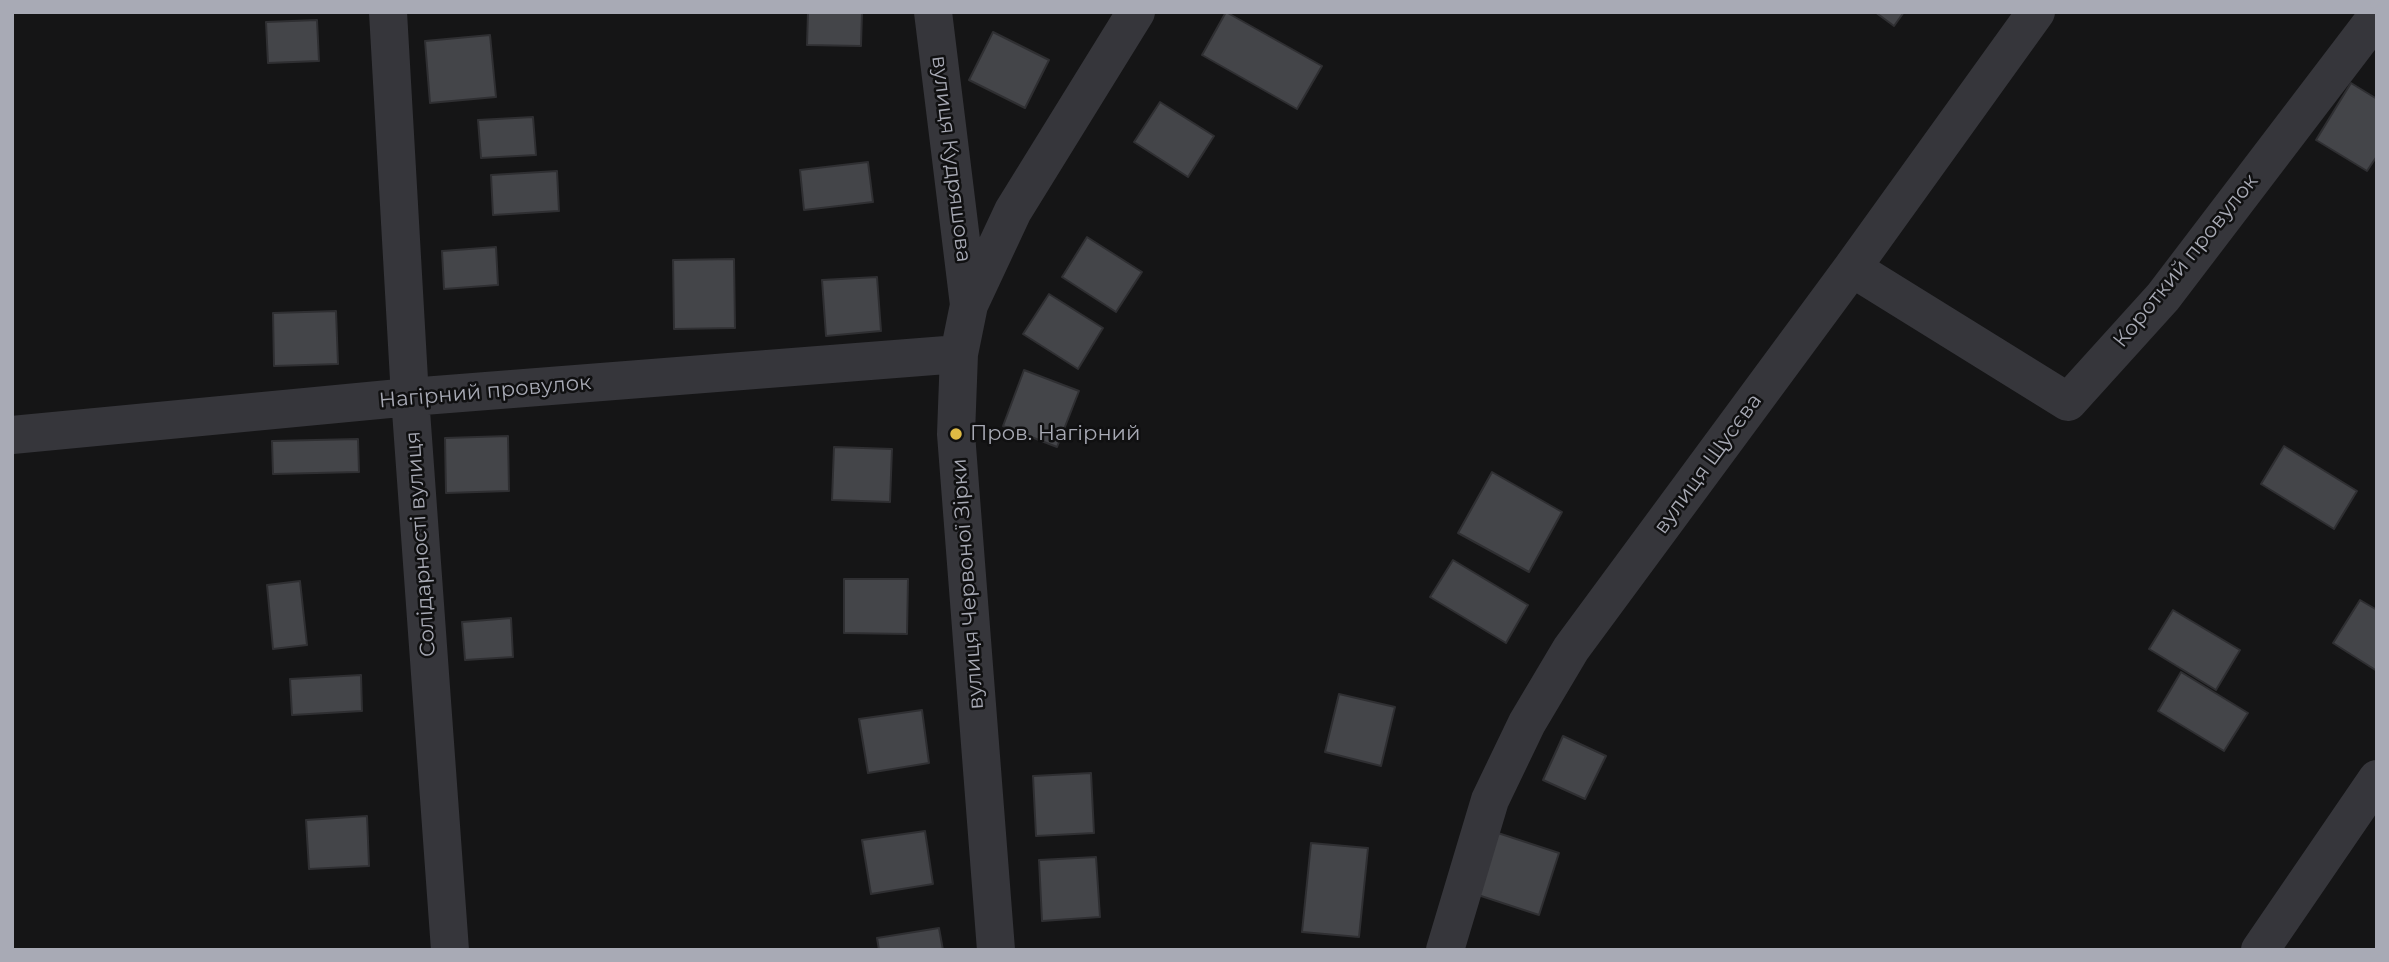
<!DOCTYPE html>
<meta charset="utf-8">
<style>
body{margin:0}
#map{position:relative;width:2389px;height:962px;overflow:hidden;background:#151516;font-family:Montserrat,sans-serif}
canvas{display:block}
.frame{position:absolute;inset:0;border:14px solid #a8aab5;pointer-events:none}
</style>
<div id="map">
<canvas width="2389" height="962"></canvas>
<div class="frame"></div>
</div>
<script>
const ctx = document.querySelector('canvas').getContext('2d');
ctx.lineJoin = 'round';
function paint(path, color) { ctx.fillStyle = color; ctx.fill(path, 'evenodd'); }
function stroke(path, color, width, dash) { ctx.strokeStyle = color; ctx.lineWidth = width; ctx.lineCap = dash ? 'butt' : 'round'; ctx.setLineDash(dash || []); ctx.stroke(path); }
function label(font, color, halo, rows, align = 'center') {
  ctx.font = font + ' Montserrat,sans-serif'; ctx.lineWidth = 5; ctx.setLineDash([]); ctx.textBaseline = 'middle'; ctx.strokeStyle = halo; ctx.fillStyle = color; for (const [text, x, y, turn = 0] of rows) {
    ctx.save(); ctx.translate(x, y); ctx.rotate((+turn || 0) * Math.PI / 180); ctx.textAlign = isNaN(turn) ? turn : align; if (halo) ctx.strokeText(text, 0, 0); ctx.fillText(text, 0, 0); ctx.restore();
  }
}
const building = new Path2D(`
 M 808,12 L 862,12 L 861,46 L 807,45 Z
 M 1226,12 L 1322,66 L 1297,109 L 1202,55 Z
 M 1875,12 L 1904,12 L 1894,26 Z
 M 317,20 L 319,61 L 268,63 L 266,22 Z
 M 993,32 L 1049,60 L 1025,108 L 969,80 Z
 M 490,35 L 496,97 L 430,103 L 425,41 Z
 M 2351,83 L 2377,99 L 2377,156 L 2367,171 L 2316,140 Z
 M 1160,102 L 1214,136 L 1188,177 L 1134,142 Z
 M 533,117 L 536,155 L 481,158 L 478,120 Z
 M 868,162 L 873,202 L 804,210 L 800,170 Z
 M 557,171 L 559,211 L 493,215 L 491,175 Z
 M 1087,237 L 1142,272 L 1116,312 L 1062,277 Z
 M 496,247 L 498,285 L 444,289 L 442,251 Z
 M 734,259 L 735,328 L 674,329 L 673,260 Z
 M 877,277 L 881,331 L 826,336 L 822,280 Z
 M 1049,294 L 1103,328 L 1078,369 L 1023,334 Z
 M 336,311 L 338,364 L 274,366 L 273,313 Z
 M 1024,370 L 1079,391 L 1057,447 L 1003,426 Z
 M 508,436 L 509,491 L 446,493 L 445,438 Z
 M 358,439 L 359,472 L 273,474 L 272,441 Z
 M 2284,446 L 2357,491 L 2334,529 L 2261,484 Z
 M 834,447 L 892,449 L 890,502 L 832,500 Z
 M 1492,472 L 1562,512 L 1529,572 L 1458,533 Z
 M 1453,560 L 1528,605 L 1506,643 L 1430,597 Z
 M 844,579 L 908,579 L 907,634 L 844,633 Z
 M 300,581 L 307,645 L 273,649 L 267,585 Z
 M 2360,600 L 2377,610 L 2377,671 L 2333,643 Z
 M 2173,610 L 2240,650 L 2216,690 L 2149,649 Z
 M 511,618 L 513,657 L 465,660 L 462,622 Z
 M 2181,672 L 2248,713 L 2224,751 L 2158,711 Z
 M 361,675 L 362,711 L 292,715 L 290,679 Z
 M 1339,694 L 1395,707 L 1381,766 L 1325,752 Z
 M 922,710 L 929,763 L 868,773 L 859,719 Z
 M 1563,736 L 1606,756 L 1585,799 L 1543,780 Z
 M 1091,773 L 1094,833 L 1036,836 L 1033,776 Z
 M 367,816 L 369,866 L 309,869 L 306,820 Z
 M 925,831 L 933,884 L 871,894 L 862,840 Z
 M 1498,833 L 1559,853 L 1539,915 L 1478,895 Z
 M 1311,843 L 1368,848 L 1359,937 L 1302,932 Z
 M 1096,857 L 1100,917 L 1042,921 L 1039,860 Z
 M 939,928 L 943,950 L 879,950 L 877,938 Z`);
paint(building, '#444549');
stroke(building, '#2f2f32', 2);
stroke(new Path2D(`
 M 388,12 L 410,397 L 450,950
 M 933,12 L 969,305
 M 1852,268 L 2068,402 L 2163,297 L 2377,16
 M 12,435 L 410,397 L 959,354
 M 996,950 L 956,434 L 959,354 L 969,305 L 1013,211 L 1136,12
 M 1445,950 L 1490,800 L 1527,723 L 1571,649 L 1852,268 L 2036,12
 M 2260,950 L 2377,779`), '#36363b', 38);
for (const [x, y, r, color] of [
 [956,434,7,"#dfba44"]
]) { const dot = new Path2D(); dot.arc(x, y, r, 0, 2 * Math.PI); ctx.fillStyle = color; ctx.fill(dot); stroke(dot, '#101011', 2.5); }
label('21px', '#a8aab5', '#101011', [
 ["вулиця Кудряшова",951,159,83],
 ["Короткий провулок",2186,261,-51],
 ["Нагірний провулок",485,392,-5],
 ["вулиця Щусєва",1708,464,-54],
 ["Солідарності вулиця",421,544,-94],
 ["вулиця Червоної Зірки",968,584,-94]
]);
label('21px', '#a8aab5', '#101011', [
 ["Пров. Нагірний",970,434]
], 'left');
</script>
